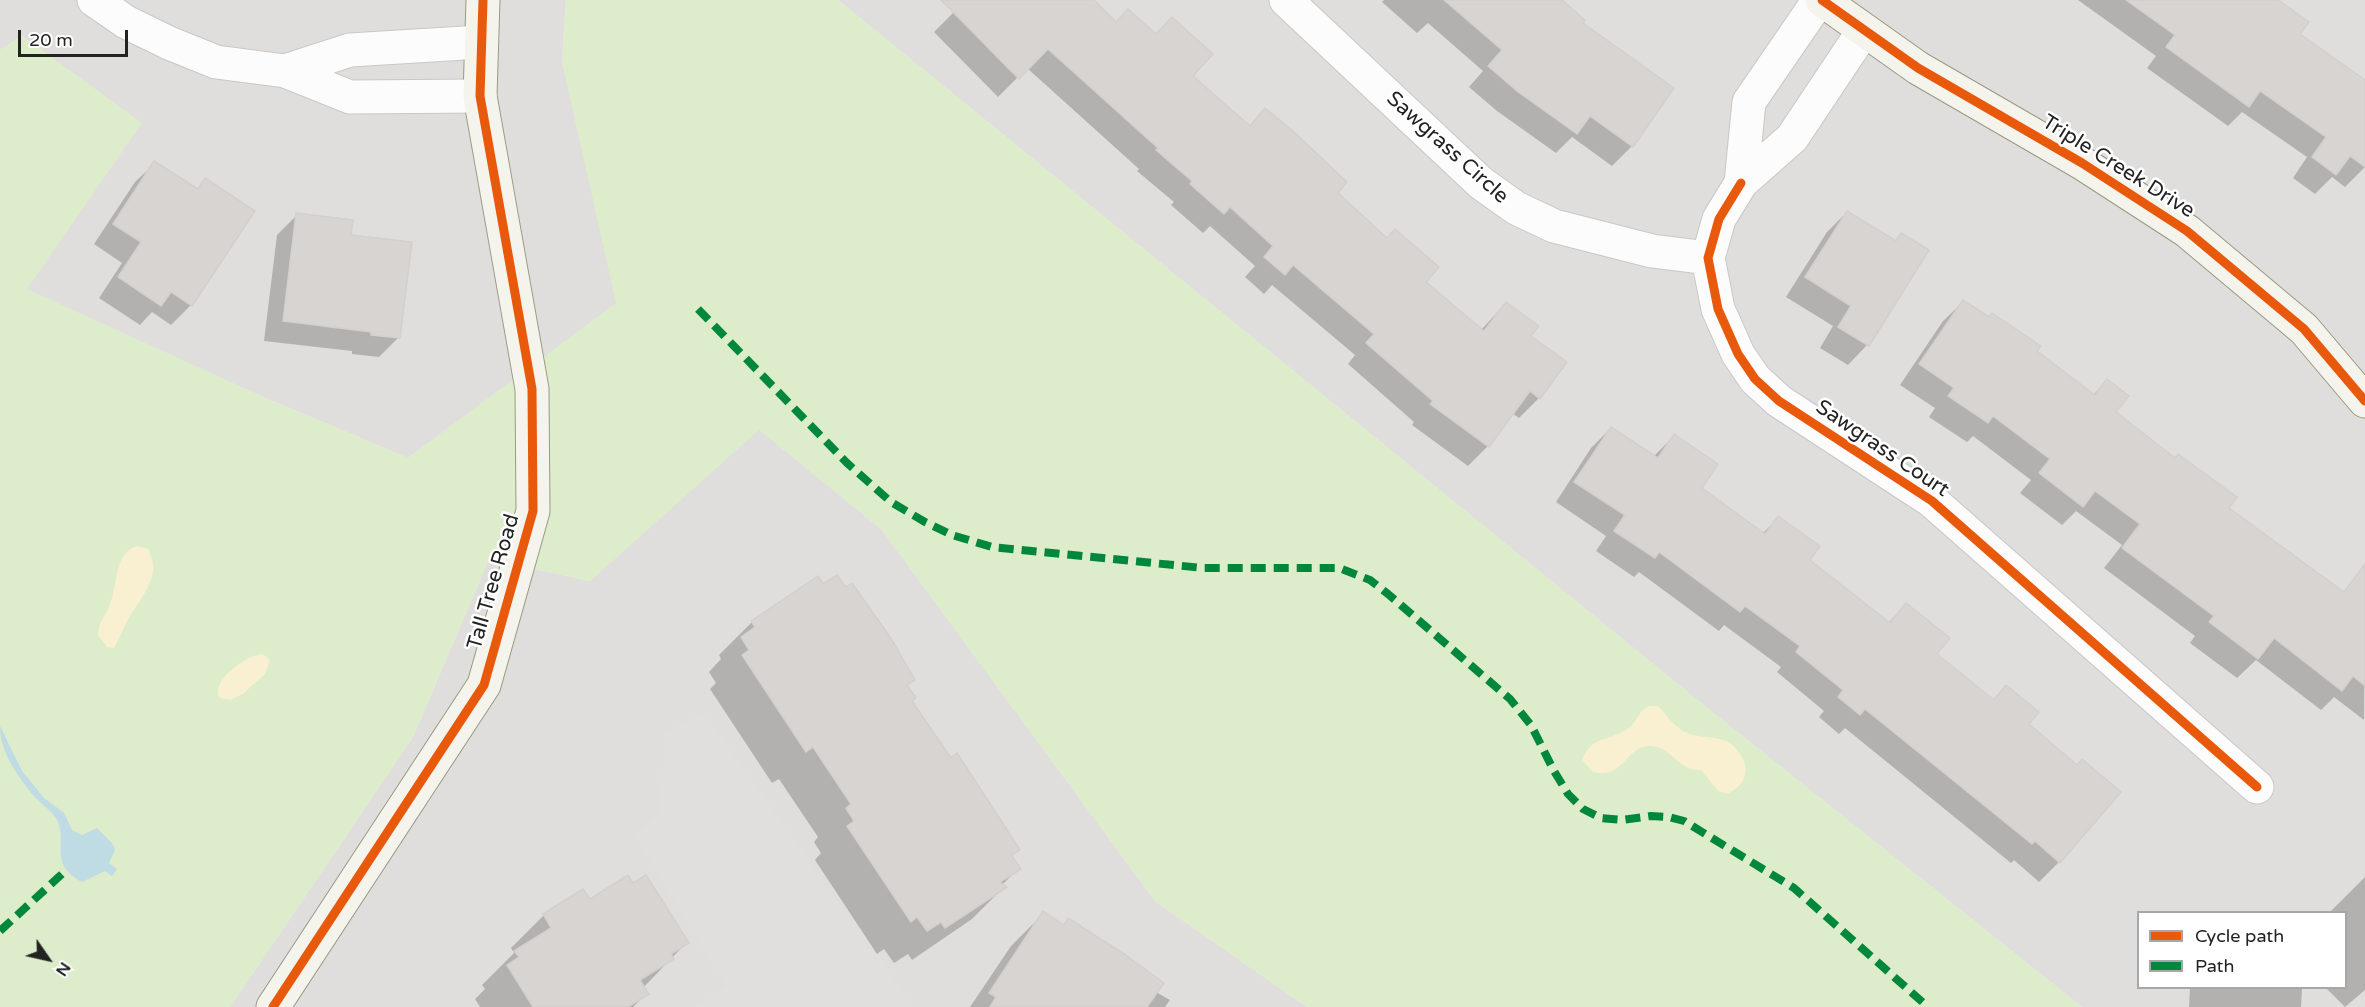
<!DOCTYPE html>
<style>
body{margin:0}
#map{position:relative;width:2365px;height:1007px;overflow:hidden;background:#f0eeeb;font-family:"Varela Round",sans-serif}
canvas{display:block}
.legend{position:absolute;left:2137px;top:911px;width:210px;height:78px;box-sizing:border-box;background:#fff;border:2px solid #a7a7a7;margin:0;padding:8px 10px;list-style:none;font-size:18px;color:#222}
.legend li{display:flex;align-items:center;gap:12px;height:30px}
.legend b{width:30px;border:2px solid #a7a7a7}
.north{position:absolute;left:18px;top:929px;width:60px;height:60px;-webkit-text-stroke:4px #fff;paint-order:stroke;rotate:124deg;font-size:16px;font-weight:700;line-height:24px;text-align:center;color:#222}
.north::after{content:'';display:block;margin:auto;width:21px;height:27px;background:#222;clip-path:polygon(50% 0,100% 100%,50% 72%,0 100%)}
.scale{position:absolute;left:18px;top:30px;width:110px;height:27px;box-sizing:border-box;border:3px solid #222;border-top:0;padding-left:8px;font-size:18px;line-height:21px;white-space:nowrap;color:#222;-webkit-text-stroke:4px #fff;paint-order:stroke}
</style>
<div id="map">
<canvas width="2365" height="1007"></canvas>
<ul class="legend">
<li><b style="height:8px;background:#e8590c"></b>Cycle path</li>
<li><b style="height:8px;background:#00873e"></b>Path</li>
</ul>
<div class="north">N</div>
<div class="scale">20 m</div>
</div>
<script>
const ctx = document.querySelector('canvas').getContext('2d');
ctx.lineJoin = 'round';
function paint(path, color) { ctx.fillStyle = color; ctx.fill(path, 'evenodd'); }
function stroke(path, color, width, dash) { ctx.strokeStyle = color; ctx.lineWidth = width; ctx.lineCap = dash ? 'butt' : 'round'; ctx.setLineDash(dash || []); ctx.stroke(path); }
function label(font, color, halo, rows, align = 'center') {
  ctx.font = font + ' "Varela Round",sans-serif'; ctx.lineWidth = 5; ctx.setLineDash([]); ctx.textBaseline = 'middle'; ctx.strokeStyle = halo; ctx.fillStyle = color; for (const [text, x, y, turn = 0] of rows) {
    ctx.save(); ctx.translate(x, y); ctx.rotate((+turn || 0) * Math.PI / 180); ctx.textAlign = isNaN(turn) ? turn : align; if (halo) ctx.strokeText(text, 0, 0); ctx.fillText(text, 0, 0); ctx.restore();
  }
}
paint(new Path2D(`
 M 0,0 L 566,0 L 562,61 L 617,303 L 408,458 L 254,393 L 26,289 L 141,123 L 22,36 L 0,50 Z
 M 838,0 L 2365,0 L 2365,1007 L 2082,1007 L 1706,707 ZM 2138,912 L 2346,912 L 2346,988 L 2138,988 Z
 M 759,429 L 882,530 L 1155,901 L 1307,1007 L 230,1007 L 413,737 L 489,559 L 590,581 Z`), '#dfdedc');
paint(new Path2D(`
 M 566,0 L 838,0 L 1706,707 L 2082,1007 L 1307,1007 L 1155,901 L 882,530 L 759,430 L 590,581 L 489,559 L 413,737 L 230,1007 L 0,1007 L 0,50 L 22,36 L 142,123 L 27,289 L 254,393 L 408,458 L 616,303 L 562,61 Z`), '#ddeccb');
paint(new Path2D(`
 M 137,546 L 148,549 C 163,576 142,595 129,618 C 123,628 120,638 114,648 L 107,647 L 98,635 C 98,623 106,615 110,604 C 118,586 113,553 137,546 Z
 M 262,654 L 267,657 L 270,662 L 265,674 L 243,694 L 230,700 L 220,698 C 210,680 247,655 262,654 Z
 M 1650,706 L 1658,706 C 1667,715 1673,726 1685,732 C 1698,738 1713,736 1726,741 C 1730,742 1734,746 1737,750 C 1752,767 1747,785 1727,794 L 1718,791 L 1701,770 C 1678,772 1672,746 1650,746 C 1627,745 1624,780 1593,772 L 1582,760 C 1592,733 1614,742 1631,726 C 1640,717 1637,712 1650,706 Z`), '#f8f0d0');
paint(new Path2D(`
 M 704,713 L 914,1007 L 697,1007 L 726,985 L 635,835 L 661,810 L 665,733 Z`), '#e0dfde');
paint(new Path2D(`
 M 0,726 L 22,771 L 44,798 L 64,813 L 72,830 L 82,835 L 97,828 L 112,843 L 115,850 L 109,863 L 117,869 L 112,876 L 105,871 L 82,882 C 46,862 70,843 56,818 C 50,809 40,803 33,795 C 17,775 0,752 0,726 Z`), '#bfdbe3');
paint(new Path2D(`
 M 966,0 L 1092,0 L 1115,23 L 1190,77 L 1249,127 L 1266,110 L 1336,193 L 1424,282 L 1481,330 L 1506,303 L 1529,337 L 1539,398 L 1519,418 L 1512,413 L 1488,446 L 1468,466 L 1412,425 L 1414,422 L 1348,364 L 1355,355 L 1272,285 L 1264,294 L 1245,277 L 1255,266 L 1210,226 L 1203,233 L 1171,205 L 1174,202 L 1137,171 L 1139,169 L 1027,68 L 998,97 L 934,32 Z
 M 1384,0 L 1561,0 L 1580,23 L 1632,146 L 1612,166 L 1572,137 L 1556,153 L 1497,111 L 1469,87 L 1483,71 L 1428,23 L 1417,33 L 1382,2 Z
 M 2078,0 L 2275,0 L 2298,35 L 2365,82 L 2365,167 L 2345,187 L 2332,177 L 2315,194 L 2293,178 L 2307,157 L 2242,112 L 2228,126 L 2147,68 L 2156,56 Z
 M 155,163 L 196,190 L 206,179 L 191,305 L 171,325 L 152,312 L 140,325 L 99,298 L 122,263 L 94,244 L 135,182 Z
 M 1847,212 L 1894,242 L 1901,234 L 1927,250 L 1867,345 L 1848,365 L 1820,348 L 1833,326 L 1786,297 L 1827,232 Z
 M 297,215 L 350,236 L 399,337 L 379,357 L 352,354 L 352,351 L 264,341 L 277,235 Z
 M 1963,302 L 2035,351 L 2093,395 L 2107,381 L 2114,413 L 2227,508 L 2342,593 L 2352,584 L 2365,594 L 2364,720 L 2334,697 L 2321,710 L 2256,660 L 2237,678 L 2190,643 L 2195,636 L 2104,568 L 2122,545 L 2076,511 L 2062,525 L 2020,493 L 2031,480 L 1973,436 L 1967,442 L 1929,417 L 1935,408 L 1900,385 L 1943,321 Z
 M 1611,428 L 1653,457 L 1674,436 L 1700,488 L 1762,534 L 1778,518 L 1808,561 L 1888,623 L 1906,605 L 1935,655 L 1992,701 L 2006,687 L 2027,724 L 2059,862 L 2039,882 L 2014,860 L 2011,863 L 1845,728 L 1839,734 L 1819,717 L 1824,711 L 1777,672 L 1781,667 L 1724,625 L 1719,631 L 1639,572 L 1634,577 L 1596,551 L 1606,536 L 1556,502 L 1591,448 Z
 M 752,622 L 913,679 L 906,686 L 911,701 L 950,760 L 1018,849 L 1011,857 L 1019,868 L 1002,885 L 1004,887 L 972,919 L 912,960 L 908,954 L 894,963 L 884,949 L 877,954 L 815,860 L 821,853 L 814,842 L 818,837 L 779,779 L 772,783 L 710,689 L 716,683 L 709,672 L 721,659 L 719,655 Z
 M 2365,877 L 2365,990 L 2345,1007 L 2326,988 L 2346,988 L 2346,912 L 2330,912 Z
 M 589,901 L 687,942 L 643,988 L 647,993 L 633,1007 L 480,1007 L 475,999 L 485,989 L 482,985 L 514,953 L 511,948 L 544,915 Z
 M 1044,913 L 1063,926 L 1069,920 L 1156,992 L 1170,1000 L 1165,1007 L 970,1007 L 1011,946 Z
 M 2190,988 L 2302,988 L 2301,1007 L 2189,1007 Z`), '#0003');
const building = new Path2D(`
 M 941,0 L 1094,0 L 1116,22 L 1128,9 L 1156,34 L 1172,17 L 1213,54 L 1193,76 L 1250,126 L 1265,108 L 1294,132 L 1347,182 L 1338,193 L 1387,238 L 1395,229 L 1439,267 L 1426,282 L 1484,331 L 1506,302 L 1539,326 L 1531,336 L 1567,362 L 1540,399 L 1530,391 L 1489,447 L 1430,404 L 1433,401 L 1366,343 L 1374,334 L 1293,265 L 1285,275 L 1264,257 L 1273,246 L 1230,207 L 1224,214 L 1190,184 L 1192,181 L 1156,150 L 1158,148 L 1048,49 L 1019,79 Z
 M 1444,0 L 1562,0 L 1585,20 L 1583,23 L 1674,88 L 1633,147 L 1590,116 L 1577,134 L 1517,91 L 1488,66 L 1502,50 Z
 M 2126,0 L 2278,0 L 2309,22 L 2300,34 L 2365,80 L 2365,167 L 2350,156 L 2336,175 L 2312,157 L 2326,137 L 2260,91 L 2249,107 L 2166,47 L 2175,35 Z
 M 154,161 L 198,189 L 205,178 L 255,211 L 192,306 L 171,292 L 161,306 L 118,277 L 141,242 L 113,224 Z
 M 1847,211 L 1896,241 L 1901,233 L 1929,250 L 1869,346 L 1838,327 L 1851,306 L 1805,277 Z
 M 296,213 L 353,220 L 351,235 L 412,242 L 400,338 L 371,335 L 371,332 L 283,321 Z
 M 1963,300 L 1989,317 L 1992,313 L 2041,346 L 2037,351 L 2095,395 L 2107,379 L 2129,396 L 2116,412 L 2175,458 L 2178,454 L 2237,497 L 2229,508 L 2344,592 L 2365,564 L 2365,686 L 2353,676 L 2342,691 L 2274,638 L 2258,659 L 2209,622 L 2214,616 L 2122,548 L 2140,524 L 2095,491 L 2083,507 L 2039,473 L 2050,459 L 1993,416 L 1988,423 L 1948,396 L 1954,388 L 1919,364 Z
 M 1611,427 L 1658,458 L 1674,434 L 1718,464 L 1702,488 L 1765,534 L 1778,516 L 1820,546 L 1810,560 L 1890,623 L 1906,603 L 1950,638 L 1937,654 L 1994,700 L 2006,685 L 2039,712 L 2029,724 L 2077,765 L 2082,759 L 2121,792 L 2060,863 L 2035,841 L 2032,844 L 1865,709 L 1860,715 L 1838,697 L 1843,690 L 1796,652 L 1800,646 L 1745,606 L 1740,612 L 1659,552 L 1655,558 L 1614,531 L 1625,515 L 1574,482 Z
 M 837,575 L 846,587 L 852,583 L 892,640 L 915,680 L 907,685 L 916,698 L 912,701 L 951,758 L 957,753 L 1020,850 L 1011,855 L 1021,869 L 1000,882 L 1007,887 L 945,928 L 941,922 L 927,931 L 917,917 L 911,922 L 847,826 L 854,821 L 846,808 L 851,804 L 813,747 L 806,752 L 742,655 L 749,650 L 741,637 L 755,627 L 751,621 L 818,576 L 823,584 Z
 M 628,875 L 633,883 L 646,875 L 689,943 L 671,954 L 674,959 L 640,980 L 649,994 L 628,1007 L 533,1007 L 507,965 L 519,957 L 514,951 L 551,928 L 543,914 L 583,889 L 590,899 Z
 M 1043,911 L 1064,925 L 1068,918 L 1127,956 L 1164,983 L 1147,1007 L 990,1007 L 996,997 L 989,993 Z`);
paint(building, '#d7d4d2');
stroke(building, '#d3d0cc', 1.5);
const street = new Path2D(`
 M 94,0 L 126,22 L 169,43 L 216,62 L 285,71 L 350,97 L 480,96
 M 1286,0 L 1481,183 L 1516,208 L 1554,226 L 1652,251 L 1708,258
 M 1819,0 L 1749,102 L 1741,183 L 1792,138 L 1864,30
 M 285,71 L 350,50 L 481,42
 M 1741,183 L 1719,219 L 1708,258 L 1718,309 L 1738,354 L 1755,379 L 1779,401 L 1932,501 L 2257,787`);
const secondary = new Path2D(`
 M 1822,0 L 1918,68 L 2082,163 L 2187,231 L 2304,329 L 2365,401
 M 273,1007 L 484,685 L 533,511 L 532,389 L 480,96 L 483,0`);
stroke(street, '#c9c8c7', 35);
stroke(secondary, '#999a82', 35);
stroke(street, '#fdfcfc', 33);
stroke(secondary, '#f4f4ed', 33);
stroke(new Path2D(`
 M 698,309 L 847,463 L 891,502 L 925,522 L 952,535 L 992,547 L 1203,568 L 1339,568 L 1370,580 L 1388,594 L 1510,699 L 1531,725 L 1554,771 L 1568,794 L 1583,809 L 1601,818 L 1622,820 L 1651,816 L 1669,817 L 1684,821 L 1794,888 L 1928,1007
 M 0,931 L 62,874`), '#00873e', 8, [15, 8]);
stroke(new Path2D(`
 M 1822,0 L 1918,68 L 2082,163 L 2187,231 L 2304,329 L 2365,401
 M 1741,183 L 1719,219 L 1708,258 L 1718,309 L 1738,354 L 1755,379 L 1779,401 L 1932,501 L 2257,787
 M 273,1007 L 484,685 L 533,511 L 532,389 L 480,96 L 483,0`), '#e8590c', 9);
label('21px', '#222', '#fff', [
 ["Sawgrass Circle",1447,148,42],
 ["Triple Creek Drive",2118,167,32],
 ["Sawgrass Court",1882,449,34],
 ["Tall Tree Road",494,582,-74]
]);
</script>
